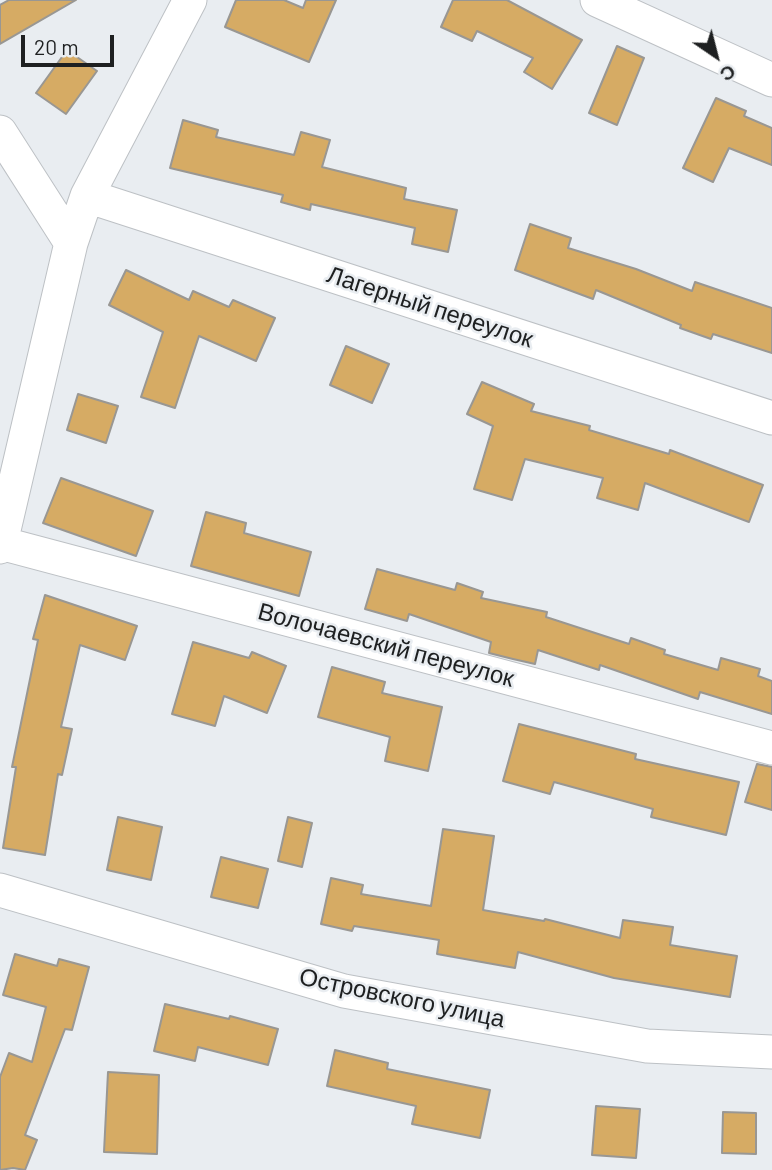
<!DOCTYPE html>
<meta charset="utf-8">
<style>
body{margin:0}
#map{position:relative;width:772px;height:1170px;overflow:hidden;background:#e9edf1;font-family:Barlow,sans-serif}
canvas{display:block}
.north{position:absolute;left:681px;top:21px;width:70px;height:70px;-webkit-text-stroke:5px #e9edf1;paint-order:stroke;rotate:145deg;font-size:19px;font-weight:700;line-height:28px;text-align:center;color:#1e2021}
.north::after{content:'';display:block;margin:auto;width:24px;height:32px;background:#1e2021;clip-path:polygon(50% 0,100% 100%,50% 72%,0 100%)}
.scale{position:absolute;left:21px;top:35px;width:93px;height:32px;box-sizing:border-box;border:4px solid #1e2021;border-top:0;padding-left:9px;font-size:21px;line-height:24px;white-space:nowrap;color:#1e2021;-webkit-text-stroke:5px #e9edf1;paint-order:stroke}
</style>
<div id="map">
<canvas width="772" height="1170"></canvas>
<div class="north">С</div>
<div class="scale">20 m</div>
</div>
<script>
const ctx = document.querySelector('canvas').getContext('2d');
ctx.lineJoin = 'round';
function paint(path, color) { ctx.fillStyle = color; ctx.fill(path, 'evenodd'); }
function stroke(path, color, width, dash) { ctx.strokeStyle = color; ctx.lineWidth = width; ctx.lineCap = dash ? 'butt' : 'round'; ctx.setLineDash(dash || []); ctx.stroke(path); }
function label(font, color, halo, rows, align = 'center') {
  ctx.font = font + ' Barlow,sans-serif'; ctx.lineWidth = 5; ctx.setLineDash([]); ctx.textBaseline = 'middle'; ctx.strokeStyle = halo; ctx.fillStyle = color; for (const [text, x, y, turn = 0] of rows) {
    ctx.save(); ctx.translate(x, y); ctx.rotate((+turn || 0) * Math.PI / 180); ctx.textAlign = isNaN(turn) ? turn : align; if (halo) ctx.strokeText(text, 0, 0); ctx.fillText(text, 0, 0); ctx.restore();
  }
}
const building = new Path2D(`
 M 9,0 L 76,0 L 0,44 L 0,5 Z
 M 236,0 L 284,0 L 303,8 L 306,0 L 336,0 L 309,62 L 225,27 Z
 M 453,0 L 507,0 L 582,40 L 552,89 L 524,72 L 533,58 L 477,31 L 472,41 L 441,27 Z
 M 617,46 L 644,58 L 617,125 L 589,113 Z
 M 67,50 L 97,71 L 66,114 L 36,93 Z
 M 716,98 L 746,111 L 744,116 L 772,128 L 772,165 L 729,148 L 713,182 L 683,168 Z
 M 183,120 L 218,130 L 216,137 L 294,155 L 301,132 L 330,140 L 322,167 L 406,188 L 404,199 L 457,210 L 448,252 L 412,244 L 415,228 L 311,204 L 310,210 L 281,202 L 283,195 L 170,168 Z
 M 530,224 L 571,238 L 568,248 L 636,269 L 692,291 L 695,282 L 772,308 L 772,353 L 713,334 L 711,339 L 680,328 L 681,325 L 596,290 L 593,299 L 515,270 Z
 M 126,270 L 189,300 L 193,291 L 229,307 L 233,300 L 275,318 L 256,361 L 199,336 L 175,408 L 141,397 L 163,332 L 109,305 Z
 M 346,346 L 389,364 L 372,403 L 330,385 Z
 M 482,382 L 534,404 L 531,411 L 590,426 L 589,430 L 669,454 L 670,450 L 763,485 L 749,522 L 645,483 L 638,510 L 597,498 L 603,478 L 525,459 L 512,500 L 474,489 L 493,426 L 467,414 Z
 M 78,394 L 118,406 L 106,443 L 67,430 Z
 M 61,478 L 153,511 L 136,556 L 43,523 Z
 M 206,512 L 246,523 L 244,533 L 311,552 L 299,596 L 191,566 Z
 M 377,569 L 455,590 L 457,583 L 483,592 L 481,598 L 547,612 L 546,617 L 629,644 L 631,638 L 665,650 L 664,654 L 718,670 L 721,658 L 760,669 L 758,676 L 772,681 L 772,714 L 700,692 L 698,699 L 600,665 L 599,670 L 538,650 L 535,664 L 513,659 L 489,653 L 491,642 L 409,614 L 407,621 L 365,609 Z
 M 45,595 L 137,626 L 125,660 L 80,645 L 61,727 L 72,729 L 62,775 L 58,774 L 45,855 L 3,848 L 16,767 L 12,767 L 38,640 L 33,639 Z
 M 193,642 L 249,658 L 252,652 L 286,666 L 267,713 L 224,696 L 215,726 L 172,714 Z
 M 332,667 L 385,682 L 382,693 L 442,707 L 428,771 L 385,761 L 390,737 L 318,717 Z
 M 519,724 L 636,754 L 635,759 L 739,782 L 726,835 L 651,817 L 653,809 L 554,782 L 550,794 L 503,781 Z
 M 757,764 L 772,767 L 772,810 L 745,802 Z
 M 118,817 L 162,827 L 151,880 L 107,870 Z
 M 288,817 L 312,823 L 302,867 L 278,861 Z
 M 443,829 L 494,836 L 483,910 L 544,921 L 545,919 L 620,938 L 623,920 L 673,927 L 670,945 L 737,956 L 730,997 L 614,978 L 518,952 L 515,968 L 437,954 L 439,940 L 354,926 L 352,931 L 321,924 L 331,878 L 363,885 L 361,894 L 431,906 Z
 M 221,857 L 268,869 L 258,908 L 211,897 Z
 M 15,954 L 57,966 L 59,959 L 89,967 L 72,1030 L 65,1029 L 25,1135 L 37,1140 L 25,1170 L 13,1168 L 0,1170 L 0,1077 L 9,1053 L 32,1062 L 46,1007 L 3,995 Z
 M 165,1004 L 229,1019 L 230,1016 L 278,1029 L 268,1065 L 198,1047 L 195,1061 L 154,1051 Z
 M 335,1050 L 388,1063 L 387,1069 L 490,1090 L 480,1138 L 412,1124 L 416,1106 L 327,1086 Z
 M 108,1072 L 159,1075 L 157,1154 L 104,1152 Z
 M 596,1106 L 640,1109 L 636,1158 L 592,1155 Z
 M 723,1112 L 756,1113 L 756,1154 L 722,1153 Z`);
paint(building, '#d6ab64');
stroke(building, '#999793', 2);
const minor = new Path2D(`
 M 597,0 L 772,80
 M 0,132 L 71,243
 M 87,196 L 772,418
 M 0,543 L 772,748
 M 0,547 L 71,243 L 87,196 L 190,0
 M 0,890 L 344,991 L 647,1046 L 772,1052`);
stroke(minor, '#bdc1c5', 35);
stroke(minor, '#fff', 33);
label('24px', '#1e2021', '#e9edf1', [
 ["Лагерный переулок",430,307,18],
 ["Волочаевский переулок",386,645,15],
 ["Островского улица",402,998,12]
]);
</script>
